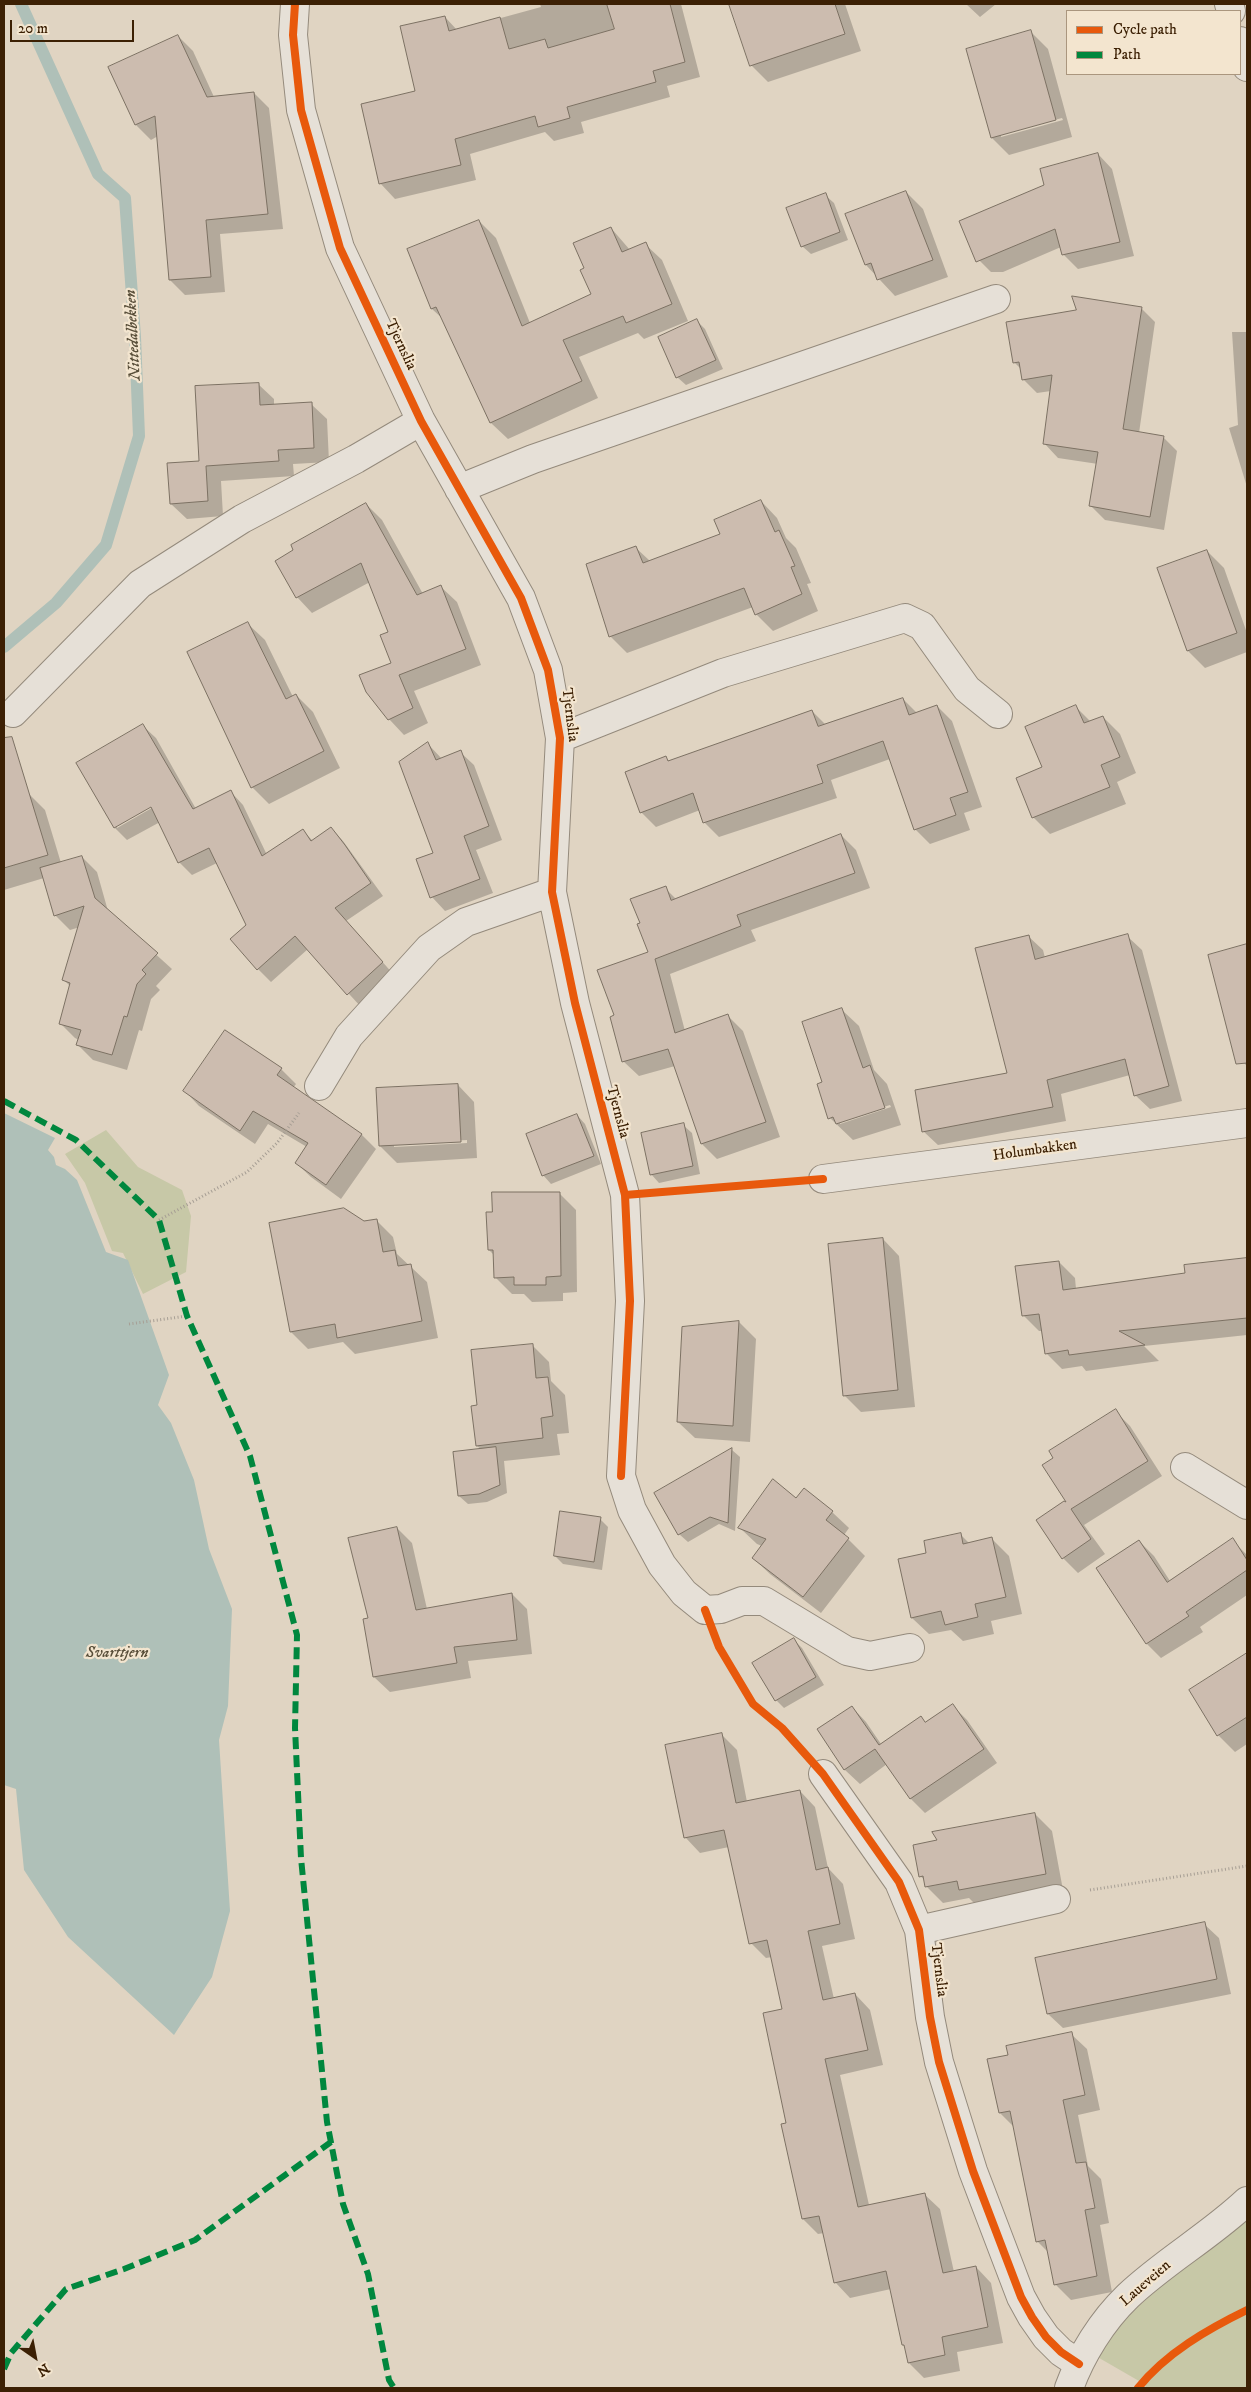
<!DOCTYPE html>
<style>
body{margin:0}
#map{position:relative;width:1251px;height:2392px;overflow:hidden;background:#e0d4c2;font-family:"IM FELL DW Pica",serif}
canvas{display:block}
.frame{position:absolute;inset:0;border:5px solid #3c2004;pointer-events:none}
.legend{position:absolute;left:1066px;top:10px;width:175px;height:65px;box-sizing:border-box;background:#f3e5cf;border:1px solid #aa967e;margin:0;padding:6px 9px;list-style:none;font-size:15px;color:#3c2004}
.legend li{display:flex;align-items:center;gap:10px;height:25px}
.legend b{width:25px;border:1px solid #aa967e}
.north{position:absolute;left:10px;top:2332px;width:50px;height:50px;-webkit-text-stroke:4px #f3e5cf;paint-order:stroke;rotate:147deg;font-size:14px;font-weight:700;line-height:20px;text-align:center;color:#3c2004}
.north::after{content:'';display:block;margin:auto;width:18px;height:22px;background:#3c2004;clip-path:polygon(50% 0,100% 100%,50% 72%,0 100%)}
.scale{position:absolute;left:10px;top:20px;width:124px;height:22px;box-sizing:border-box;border:2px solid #3c2004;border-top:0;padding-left:6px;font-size:15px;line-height:18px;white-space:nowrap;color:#3c2004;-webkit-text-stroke:4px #f3e5cf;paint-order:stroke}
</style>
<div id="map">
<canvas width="1251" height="2392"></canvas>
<div class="frame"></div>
<ul class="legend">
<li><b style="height:6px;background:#e8590c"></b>Cycle path</li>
<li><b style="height:6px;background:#00873e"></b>Path</li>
</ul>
<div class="north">N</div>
<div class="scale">20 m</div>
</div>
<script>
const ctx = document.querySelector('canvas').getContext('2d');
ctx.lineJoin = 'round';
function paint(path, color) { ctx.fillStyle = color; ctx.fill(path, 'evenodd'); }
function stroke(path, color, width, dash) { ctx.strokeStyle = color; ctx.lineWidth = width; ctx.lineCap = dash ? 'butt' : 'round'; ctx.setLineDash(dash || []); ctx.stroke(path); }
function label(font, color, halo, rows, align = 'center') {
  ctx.font = font + ' "IM FELL DW Pica",serif'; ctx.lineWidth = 4.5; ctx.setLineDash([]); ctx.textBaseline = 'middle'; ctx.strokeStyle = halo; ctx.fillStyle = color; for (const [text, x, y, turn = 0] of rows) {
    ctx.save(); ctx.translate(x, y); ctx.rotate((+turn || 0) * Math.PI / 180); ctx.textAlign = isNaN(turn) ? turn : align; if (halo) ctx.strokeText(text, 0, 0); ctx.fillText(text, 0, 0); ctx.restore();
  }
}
paint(new Path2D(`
 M 106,1130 L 138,1167 L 182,1190 L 191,1216 L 186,1272 L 143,1294 L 123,1253 L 112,1251 L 85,1183 L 65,1154 Z
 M 1247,2212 L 1247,2388 L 1145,2388 L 1146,2385 L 1087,2351 Z`), '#c7c8a7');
paint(new Path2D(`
 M 4,1113 L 55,1138 L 48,1150 L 54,1157 L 56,1165 L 65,1169 L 77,1180 L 106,1252 L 128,1260 L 169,1375 L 158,1405 L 171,1423 L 194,1480 L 209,1549 L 232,1609 L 228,1706 L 219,1740 L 230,1911 L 212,1977 L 174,2035 L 68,1937 L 24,1870 L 16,1789 L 4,1785 Z`), '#afc0b8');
paint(new Path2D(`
 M 540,4 L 681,4 L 700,77 L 667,86 L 670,97 L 581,122 L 584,133 L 554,141 L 545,132 L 470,154 L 476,180 L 395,199 L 380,183 L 445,17 L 457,30 L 541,7 Z
 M 750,4 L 845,4 L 861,51 L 768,82 L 751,65 L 733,10 Z
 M 966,4 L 996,4 L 980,17 Z
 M 1031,32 L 1048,49 L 1072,137 L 1009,155 L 992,138 ZM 1062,118 L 1063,120 L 1001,137 L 1001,134 Z
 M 178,36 L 193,51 L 214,97 L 254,93 L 269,108 L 283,229 L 220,234 L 225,292 L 185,295 L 170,280 L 158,136 L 151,140 L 136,125 L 110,67 Z
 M 1098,154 L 1112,169 L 1134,256 L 1078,269 L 1063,254 L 1061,247 L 1003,272 L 991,272 L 976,257 L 1046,186 Z
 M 906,192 L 923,209 L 948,277 L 895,296 L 866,265 Z
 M 825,195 L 834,203 L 848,240 L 811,254 L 802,246 Z
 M 479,221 L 496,238 L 530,323 L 592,294 L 585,269 L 611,228 L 630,250 L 645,244 L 662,260 L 688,321 L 644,339 L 638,333 L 579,357 L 598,398 L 508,439 L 491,423 L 444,320 L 432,309 L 409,249 Z
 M 1141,308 L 1155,322 L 1139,433 L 1163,437 L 1177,451 L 1164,530 L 1105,520 L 1091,506 L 1098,464 L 1058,458 L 1044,443 L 1051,391 L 1037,393 L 1023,379 L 1021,369 L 1014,362 Z
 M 697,321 L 705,329 L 723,369 L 686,385 L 677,377 Z
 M 1232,332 L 1247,332 L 1247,487 L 1229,428 L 1238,425 Z
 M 258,384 L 274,399 L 274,406 L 311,404 L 327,419 L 329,462 L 293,464 L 294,476 L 221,481 L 223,516 L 187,519 L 171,504 Z
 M 761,501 L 777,518 L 786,538 L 796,548 L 811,583 L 807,584 L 818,611 L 773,631 L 756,614 L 753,607 L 627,653 L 610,636 L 636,548 L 650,561 L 722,535 Z
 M 366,504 L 382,520 L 423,594 L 441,587 L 457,602 L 481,665 L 414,691 L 428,723 L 404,735 L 389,719 L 393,664 L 390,633 L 370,582 L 312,613 L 297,597 Z
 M 1207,551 L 1224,568 L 1247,633 L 1247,652 L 1205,668 L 1188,651 L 1158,569 Z
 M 248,624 L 265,640 L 293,697 L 296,695 L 313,712 L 340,768 L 269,804 L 252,787 Z
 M 903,699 L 917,713 L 937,706 L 952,721 L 982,807 L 964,813 L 970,830 L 930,844 L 915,829 L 890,759 L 831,780 L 837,798 L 719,837 L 704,822 L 700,810 L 656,827 L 641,812 L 666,758 L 670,762 L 812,711 L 826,725 Z
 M 1076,707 L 1091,722 L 1103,717 L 1120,734 L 1136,773 L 1117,782 L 1126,804 L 1050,834 L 1033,817 L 1043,767 Z
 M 143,726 L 156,738 L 196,809 L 231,792 L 243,805 L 267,855 L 302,830 L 313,841 L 331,828 L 343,841 L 383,896 L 346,921 L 395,976 L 361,1007 L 308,949 L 271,982 L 258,969 L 247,925 L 217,863 L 192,875 L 179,862 L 160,822 L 127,840 L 115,828 L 77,763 ZM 156,802 L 157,805 L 117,828 L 117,825 Z
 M 428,744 L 442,759 L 460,752 L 474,765 L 502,840 L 476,850 L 493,893 L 445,911 L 432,897 L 435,853 Z
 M 28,793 L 45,810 L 61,863 L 82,857 L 97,872 L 108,911 L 172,969 L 156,986 L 160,990 L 151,999 L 142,1031 L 139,1030 L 127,1070 L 93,1060 L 78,1045 L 79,1040 L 75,1038 L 60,1023 L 71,987 L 64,980 L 80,927 L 70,930 L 55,915 L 44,878 L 4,890 L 4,801 Z
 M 841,835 L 856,850 L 870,888 L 751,930 L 756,941 L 670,974 L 685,1031 L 728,1016 L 743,1031 L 780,1137 L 717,1159 L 702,1144 L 675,1066 L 639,1076 L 623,1061 L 616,1016 L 649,953 L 641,923 L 665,888 L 676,899 Z
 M 1028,936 L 1043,950 L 1045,958 L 1127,936 L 1142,950 L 1182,1101 L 1150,1109 L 1135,1095 L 1130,1075 L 1061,1094 L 1066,1121 L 938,1145 L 923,1131 L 1009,1074 Z
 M 1247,945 L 1247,1066 L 1234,1053 L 1209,955 Z
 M 842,1010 L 859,1026 L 874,1070 L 887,1084 L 901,1125 L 853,1140 L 830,1118 L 823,1083 ZM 890,1105 L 891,1107 L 840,1124 L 840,1121 Z
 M 225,1032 L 281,1069 L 296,1084 L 293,1088 L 362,1135 L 376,1149 L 341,1199 L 311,1177 L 296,1163 L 307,1147 L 268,1124 L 255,1144 L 199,1106 L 185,1091 Z
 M 458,1085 L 474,1102 L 477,1158 L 397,1163 L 380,1146 ZM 467,1140 L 467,1143 L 394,1147 L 394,1144 Z
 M 577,1115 L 585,1124 L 601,1164 L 551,1184 L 543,1175 Z
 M 683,1125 L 692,1133 L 700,1174 L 659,1183 L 651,1174 Z
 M 559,1193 L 576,1210 L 577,1292 L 563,1293 L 563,1301 L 532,1302 L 524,1294 L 512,1294 L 495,1277 L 494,1255 L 489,1250 L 494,1213 Z
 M 376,1220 L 393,1237 L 397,1254 L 427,1282 L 438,1338 L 355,1354 L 343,1342 L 308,1349 L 291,1332 L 364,1223 Z
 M 883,1239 L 899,1256 L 915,1407 L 861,1412 L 844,1395 Z
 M 1247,1260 L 1247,1335 L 1144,1346 L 1159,1361 L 1086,1371 L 1082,1366 L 1062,1369 L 1046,1353 L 1043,1331 L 1039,1331 L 1023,1315 L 1059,1262 L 1075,1278 L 1076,1289 L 1186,1274 L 1186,1266 Z
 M 739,1322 L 756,1339 L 750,1442 L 695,1438 L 678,1422 L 683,1328 Z
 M 532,1345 L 549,1362 L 551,1381 L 565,1395 L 569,1433 L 557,1434 L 560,1455 L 504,1461 L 507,1493 L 487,1502 L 468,1504 L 459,1496 L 482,1450 L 477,1446 Z
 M 1115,1411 L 1130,1426 L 1162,1476 L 1084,1525 L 1105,1554 L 1078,1573 L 1063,1558 L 1069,1505 Z
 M 732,1450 L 740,1457 L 735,1531 L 719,1524 L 688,1542 L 679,1534 Z
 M 797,1499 L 832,1512 L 849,1528 L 844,1535 L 865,1556 L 821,1613 L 770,1574 L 753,1558 L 762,1546 L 757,1544 L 740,1528 Z
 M 600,1519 L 608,1527 L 602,1570 L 563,1564 L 555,1556 Z
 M 397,1528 L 412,1543 L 427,1609 L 512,1594 L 527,1609 L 532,1654 L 468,1661 L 471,1678 L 390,1692 L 374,1677 L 370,1619 Z
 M 960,1534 L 970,1544 L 992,1539 L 1009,1556 L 1022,1614 L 991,1621 L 994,1634 L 963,1641 L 951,1630 L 929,1634 L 912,1618 L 928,1554 Z
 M 1232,1540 L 1247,1555 L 1247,1595 L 1200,1627 L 1203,1632 L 1161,1658 L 1147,1644 L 1139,1541 L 1154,1556 L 1170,1581 Z
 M 793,1639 L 802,1648 L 824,1685 L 784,1708 L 776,1700 Z
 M 1247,1655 L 1247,1744 L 1235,1752 L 1218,1735 L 1191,1690 Z
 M 953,1706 L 967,1720 L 997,1763 L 925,1813 L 911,1799 L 887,1764 L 860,1784 L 845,1770 L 818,1730 L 852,1707 L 866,1722 L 881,1744 L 921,1717 L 926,1723 Z
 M 721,1734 L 737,1750 L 747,1802 L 800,1791 L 815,1807 L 828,1868 L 843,1884 L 855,1939 L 822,1946 L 834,1999 L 855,1994 L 870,2010 L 883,2065 L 840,2075 L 869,2205 L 924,2194 L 940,2209 L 954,2272 L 976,2267 L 991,2283 L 1003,2343 L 957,2352 L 960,2371 L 924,2378 L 909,2363 L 906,2348 L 903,2345 L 891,2289 L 850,2298 L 835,2282 L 824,2233 L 818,2234 L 803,2219 L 788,2124 L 783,2010 L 772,1957 L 766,1958 L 751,1943 L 729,1847 L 700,1853 L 685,1837 Z
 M 1035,1814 L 1052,1831 L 1063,1890 L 977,1906 L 969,1898 L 943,1903 L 926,1886 L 926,1881 L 920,1876 L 939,1841 Z
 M 1204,1924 L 1219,1938 L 1231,1994 L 1063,2028 L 1048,2014 Z
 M 1071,2034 L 1087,2049 L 1100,2110 L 1078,2115 L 1088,2166 L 1101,2179 L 1109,2223 L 1100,2225 L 1112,2292 L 1071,2300 L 1055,2284 L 1049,2253 L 1037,2241 L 1015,2128 L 1000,2113 L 1009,2056 Z`), '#0003');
stroke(new Path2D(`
 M 4,647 L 56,603 L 106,545 L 139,436 L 135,337 L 125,198 L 98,174 L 21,4`), '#afc0b8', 12);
const building = new Path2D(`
 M 607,4 L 670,4 L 685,62 L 653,71 L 656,82 L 567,107 L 570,118 L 538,127 L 535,116 L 455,139 L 461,165 L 379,184 L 361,104 L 415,91 L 400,26 L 445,16 L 449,31 L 500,17 L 509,49 L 545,39 L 548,48 L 614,29 Z
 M 729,4 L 835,4 L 845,34 L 750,66 Z
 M 1031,30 L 1056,120 L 991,138 L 966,49 Z
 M 178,35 L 207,97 L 254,92 L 268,214 L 206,220 L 211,277 L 169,280 L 155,116 L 135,125 L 108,67 Z
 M 1098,153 L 1120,242 L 1062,255 L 1055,229 L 976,262 L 959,221 L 1044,185 L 1040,169 Z
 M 906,191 L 933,260 L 877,280 L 871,263 L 865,265 L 845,214 Z
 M 826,193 L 840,232 L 801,247 L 786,208 Z
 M 479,220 L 522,326 L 591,294 L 580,270 L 584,268 L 573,243 L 611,227 L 622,252 L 646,242 L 672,304 L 626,323 L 623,316 L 563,340 L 582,381 L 490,423 L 436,307 L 431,309 L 407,249 Z
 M 1072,296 L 1142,307 L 1123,429 L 1164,436 L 1150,517 L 1089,506 L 1098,452 L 1043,444 L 1052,375 L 1022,380 L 1019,362 L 1013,363 L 1006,322 L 1076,310 Z
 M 697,319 L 716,360 L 676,378 L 658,337 Z
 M 259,383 L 260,405 L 312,402 L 314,448 L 278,450 L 279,461 L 206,466 L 208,501 L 170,504 L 167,463 L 199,461 L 195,386 Z
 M 761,500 L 775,532 L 779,530 L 795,566 L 791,567 L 802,594 L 755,615 L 744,588 L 609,637 L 586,564 L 636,546 L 643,563 L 720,534 L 714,520 Z
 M 366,503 L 417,595 L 441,585 L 466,649 L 399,675 L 413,708 L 388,720 L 366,692 L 359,675 L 391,663 L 380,635 L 388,632 L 361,563 L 296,598 L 275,561 L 293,550 L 291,545 Z
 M 1207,550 L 1237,633 L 1187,651 L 1157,568 Z
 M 248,622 L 286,699 L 296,694 L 324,751 L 251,788 L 187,652 Z
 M 903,698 L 909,715 L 937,705 L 968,792 L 950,798 L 956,815 L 914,830 L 883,741 L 817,765 L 823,783 L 703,823 L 693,793 L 640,813 L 625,772 L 666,756 L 668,761 L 812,710 L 818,726 Z
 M 1076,705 L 1084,723 L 1103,716 L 1120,757 L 1101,765 L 1110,787 L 1032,818 L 1016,778 L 1042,767 L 1025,727 Z
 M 143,724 L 193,809 L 231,790 L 262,856 L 303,829 L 311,841 L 331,827 L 345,845 L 371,883 L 335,908 L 383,962 L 347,995 L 295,936 L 257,970 L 230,939 L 246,925 L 209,848 L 178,863 L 151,807 L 114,828 L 76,763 Z
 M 12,737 L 48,855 L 4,868 L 4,738 Z
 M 428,742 L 436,760 L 461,750 L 489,826 L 464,836 L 480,879 L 430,898 L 416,859 L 433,853 L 399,762 Z
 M 841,834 L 855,873 L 737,915 L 741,926 L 655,959 L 675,1033 L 728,1014 L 766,1122 L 701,1144 L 668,1049 L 622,1062 L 610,1017 L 614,1015 L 597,970 L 648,952 L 637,924 L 640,923 L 630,899 L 666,886 L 671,900 Z
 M 82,856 L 95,898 L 158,953 L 142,970 L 146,974 L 137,984 L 127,1017 L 124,1016 L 112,1055 L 76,1045 L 81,1030 L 59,1024 L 70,983 L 62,980 L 84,906 L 54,916 L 40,868 Z
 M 1128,934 L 1169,1086 L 1134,1096 L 1125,1059 L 1047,1080 L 1053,1107 L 922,1132 L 915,1090 L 1007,1073 L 975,948 L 1029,935 L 1035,959 Z
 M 1247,944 L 1247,1063 L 1236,1064 L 1208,955 Z
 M 842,1008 L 863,1068 L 870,1065 L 885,1108 L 836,1124 L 833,1117 L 828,1119 L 817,1084 L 822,1082 L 802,1022 Z
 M 225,1030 L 282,1068 L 277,1075 L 362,1134 L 326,1185 L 295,1163 L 308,1143 L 253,1111 L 240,1131 L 183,1091 Z
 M 458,1084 L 461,1142 L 379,1146 L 376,1088 Z
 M 577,1114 L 594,1156 L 542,1176 L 526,1134 Z
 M 684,1123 L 693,1166 L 650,1175 L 641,1133 Z
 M 492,1192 L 560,1192 L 561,1276 L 546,1277 L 546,1285 L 514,1285 L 514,1277 L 494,1278 L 493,1250 L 488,1250 L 486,1212 L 492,1212 Z
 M 344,1208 L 364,1221 L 377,1219 L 383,1252 L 395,1250 L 398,1266 L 411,1264 L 422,1321 L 337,1338 L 335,1324 L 290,1332 L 269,1223 Z
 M 883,1238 L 898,1390 L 843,1396 L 828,1244 Z
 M 1247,1258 L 1247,1318 L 1119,1331 L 1145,1345 L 1069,1355 L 1068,1350 L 1045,1354 L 1039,1314 L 1022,1316 L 1015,1266 L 1059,1261 L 1063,1290 L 1185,1273 L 1184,1265 Z
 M 739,1321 L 733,1426 L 677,1422 L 682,1327 Z
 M 533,1344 L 536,1378 L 548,1377 L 553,1416 L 541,1418 L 543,1438 L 476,1446 L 471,1406 L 477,1405 L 471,1350 Z
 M 1116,1409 L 1148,1461 L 1071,1509 L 1091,1539 L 1062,1559 L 1036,1520 L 1064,1501 L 1066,1502 L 1042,1465 L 1053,1458 L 1049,1451 Z
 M 496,1447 L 500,1485 L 479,1494 L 458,1496 L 453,1452 Z
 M 732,1448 L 728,1523 L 710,1517 L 678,1535 L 654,1493 Z
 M 773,1479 L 796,1498 L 804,1488 L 833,1511 L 826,1520 L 849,1538 L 803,1597 L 752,1558 L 766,1539 L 738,1528 Z
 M 560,1511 L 601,1517 L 594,1562 L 554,1556 Z
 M 397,1527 L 416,1610 L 512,1593 L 517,1640 L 454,1647 L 457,1663 L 373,1677 L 363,1619 L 368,1618 L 348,1538 Z
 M 961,1533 L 963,1544 L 992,1537 L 1006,1597 L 975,1604 L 978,1617 L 945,1625 L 941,1611 L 911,1618 L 898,1559 L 926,1553 L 924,1541 Z
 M 1233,1538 L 1247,1560 L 1247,1570 L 1186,1612 L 1189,1616 L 1146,1644 L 1096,1568 L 1139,1540 L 1167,1582 Z
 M 794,1638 L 816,1677 L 775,1701 L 752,1663 Z
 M 1247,1653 L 1247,1717 L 1217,1736 L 1189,1690 Z
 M 953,1704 L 984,1749 L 910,1799 L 875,1749 L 844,1770 L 817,1729 L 852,1706 L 879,1745 L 921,1716 L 925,1722 Z
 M 722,1733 L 736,1803 L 800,1790 L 816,1870 L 828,1867 L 840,1924 L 808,1931 L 823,2000 L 855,1993 L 868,2050 L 825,2059 L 858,2207 L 925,2193 L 943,2273 L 976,2266 L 988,2327 L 942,2337 L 945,2355 L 908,2363 L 904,2345 L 902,2345 L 886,2271 L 834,2283 L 819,2216 L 802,2219 L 781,2124 L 786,2123 L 763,2013 L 782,2009 L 767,1940 L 749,1944 L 724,1830 L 684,1838 L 665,1745 Z
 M 1035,1813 L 1046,1874 L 959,1890 L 957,1881 L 925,1887 L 923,1876 L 919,1877 L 913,1845 L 937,1840 L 932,1832 Z
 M 1205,1922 L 1217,1979 L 1047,2014 L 1035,1958 Z
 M 1072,2032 L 1085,2095 L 1063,2100 L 1076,2163 L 1086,2162 L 1095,2208 L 1085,2210 L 1097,2276 L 1054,2285 L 1045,2240 L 1036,2242 L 1010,2111 L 999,2113 L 987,2059 L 1008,2055 L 1006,2046 Z`);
paint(building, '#ccbcaf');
stroke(building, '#7c7163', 1);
const minor = new Path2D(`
 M 295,4 L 293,35 L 301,110 L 340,248 L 421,421 L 521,598 L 548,670 L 560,738 L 552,892 L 575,1003 L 625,1195 L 630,1301 L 621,1476 L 632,1510 L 662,1565 L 684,1593 L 705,1610 L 721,1609 L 742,1601 L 764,1601 L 847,1651 L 870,1656 L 910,1648
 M 1229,4 L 1231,11
 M 1240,41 L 1247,67
 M 459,489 L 533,459 L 996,299
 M 13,713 L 140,584 L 242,519 L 356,459 L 421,421
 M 560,738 L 723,673 L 905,618 L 922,626 L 967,689 L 998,714
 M 319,1086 L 349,1036 L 429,948 L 466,922 L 552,892
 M 823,1179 L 1247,1123
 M 1185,1467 L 1247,1505
 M 823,1774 L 899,1882 L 919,1930 L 930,2017 L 939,2062 L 973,2171 L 1021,2297 L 1032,2317 L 1046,2337 L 1061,2352 L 1079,2364
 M 919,1930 L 1056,1899
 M 1069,2388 C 1081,2355 1102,2321 1128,2296 C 1165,2261 1210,2236 1247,2201`);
stroke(minor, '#948a7c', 30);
stroke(new Path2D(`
 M 159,1220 L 247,1172 L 277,1143 L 299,1113
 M 129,1324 L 187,1316
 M 1090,1890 L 1247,1866`), '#a69e94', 3, [1, 2.5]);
stroke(minor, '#e6e0d7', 28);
stroke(new Path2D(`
 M 4,1101 L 76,1140 L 159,1220 L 187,1316 L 250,1456 L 297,1635 L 295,1728 L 301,1858 L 327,2122 L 343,2204 L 368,2274 L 389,2380 L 394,2388
 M 4,2369 L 11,2353 L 66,2289 L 124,2269 L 195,2240 L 331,2142`), '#00873e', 6, [12, 6]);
stroke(new Path2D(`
 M 295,4 L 293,35 L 301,110 L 340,248 L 421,421 L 521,598 L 548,670 L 560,738 L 552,892 L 575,1003 L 625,1195 L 630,1301 L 621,1476
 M 625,1195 L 823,1179
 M 705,1610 L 719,1647 L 753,1704 L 782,1728 L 823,1774 L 899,1882 L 919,1930 L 930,2017 L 939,2062 L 973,2171 L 1021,2297 L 1032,2317 L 1046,2337 L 1061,2352 L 1079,2364
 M 1138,2388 C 1166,2353 1208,2329 1247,2310`), '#e8590c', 8);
label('15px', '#3c2004', '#f3e5cf', [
 ["Tjernslia",400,345,65],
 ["Tjernslia",569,715,83],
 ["Tjernslia",617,1112,75],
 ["Holumbakken",1035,1151,-8],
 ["Tjernslia",938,1970,83],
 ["Laueveien",1146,2284,-41]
]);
label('italic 16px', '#584e39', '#f3e5cf', [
 ["Nittedalbekken",134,335,-93],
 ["Svarttjern",117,1654]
]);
</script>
